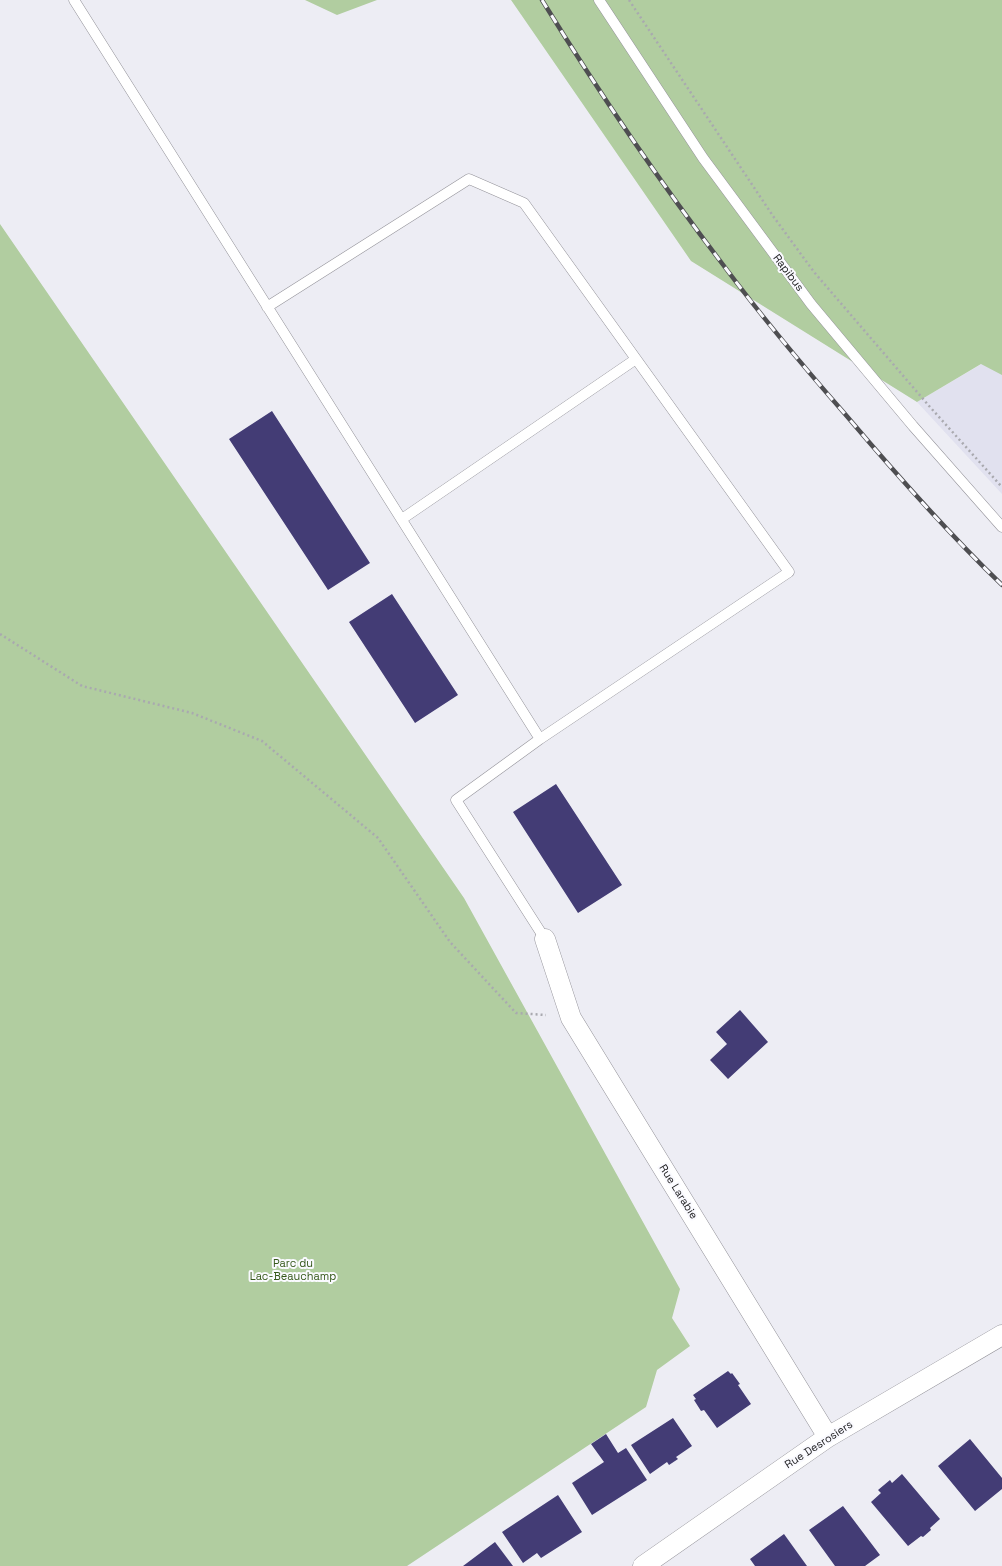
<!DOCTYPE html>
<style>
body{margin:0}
canvas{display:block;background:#ededf4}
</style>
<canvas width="1002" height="1566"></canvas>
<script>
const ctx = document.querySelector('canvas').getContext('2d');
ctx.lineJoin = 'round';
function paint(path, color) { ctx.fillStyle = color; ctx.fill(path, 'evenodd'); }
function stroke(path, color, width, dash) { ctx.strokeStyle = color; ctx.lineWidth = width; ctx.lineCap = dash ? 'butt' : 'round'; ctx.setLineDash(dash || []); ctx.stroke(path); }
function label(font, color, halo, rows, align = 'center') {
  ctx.font = font + ' "Space Grotesk",sans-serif'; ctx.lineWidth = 4; ctx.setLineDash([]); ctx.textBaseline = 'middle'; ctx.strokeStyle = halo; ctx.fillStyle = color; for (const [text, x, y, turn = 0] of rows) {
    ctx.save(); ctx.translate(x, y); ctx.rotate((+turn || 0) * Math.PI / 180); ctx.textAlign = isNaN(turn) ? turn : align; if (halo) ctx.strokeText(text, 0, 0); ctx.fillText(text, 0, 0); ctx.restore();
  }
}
paint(new Path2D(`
 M 1002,352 L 1002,494 L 917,402 Z`), '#e1e1ef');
paint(new Path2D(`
 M 305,0 L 377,0 L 337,15 Z
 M 511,0 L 1002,0 L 1002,375 L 981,364 L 917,402 L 691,261 Z
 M 0,224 L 464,898 L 680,1289 L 672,1318 L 690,1346 L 657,1370 L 646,1407 L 407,1566 L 0,1566 Z`), '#b1cda0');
paint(new Path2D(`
 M 272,411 L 370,563 L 328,590 L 229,439 Z
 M 392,594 L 458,695 L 415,723 L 349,622 Z
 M 556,784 L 622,885 L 578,913 L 513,812 Z
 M 740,1010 L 768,1042 L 728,1079 L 710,1060 L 727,1044 L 716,1032 Z
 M 728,1371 L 731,1374 L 732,1373 L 740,1384 L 738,1385 L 751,1404 L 717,1428 L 704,1410 L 701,1411 L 694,1400 L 696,1399 L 693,1395 Z
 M 673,1418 L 692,1446 L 676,1457 L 678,1459 L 669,1465 L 667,1462 L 650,1474 L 631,1445 Z
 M 606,1434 L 618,1453 L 626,1448 L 647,1480 L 592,1515 L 572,1483 L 604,1462 L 591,1444 Z
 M 970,1439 L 1002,1478 L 1002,1489 L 975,1511 L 938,1466 Z
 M 902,1474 L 940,1519 L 930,1528 L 931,1530 L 923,1537 L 921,1536 L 908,1546 L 871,1502 L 881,1493 L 878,1490 L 890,1480 L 892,1483 Z
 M 558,1495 L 582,1532 L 541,1558 L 537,1553 L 523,1563 L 502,1532 Z
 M 843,1506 L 880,1555 L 865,1566 L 835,1566 L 809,1530 Z
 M 784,1534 L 807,1566 L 755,1566 L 750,1559 Z
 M 495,1542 L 513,1566 L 463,1566 Z`), '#433c75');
const service = new Path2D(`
 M 74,0 L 540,739 L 456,800 L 545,939
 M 599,0 L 703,158 L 811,304 L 913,426 L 1002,527
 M 267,307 L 469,179 L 524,203 L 789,572 L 540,739
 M 402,519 L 636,359`);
const minor = new Path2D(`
 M 545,939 L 571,1018 L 828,1437
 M 643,1566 L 828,1437 L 1002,1335`);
stroke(service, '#939299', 11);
stroke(minor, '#939299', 21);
stroke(new Path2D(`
 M 629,0 L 773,216 L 814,272 L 930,407 L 1002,487
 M 0,634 L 82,686 L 192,713 L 262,741 L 378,838 L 450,942 L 516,1013 L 546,1015`), '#a9a9af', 2.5, [2, 3]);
stroke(service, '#fff', 10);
stroke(minor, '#fff', 20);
const rail = new Path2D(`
 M 542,0 C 598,91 659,181 724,266 C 762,317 803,366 845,414 C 895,473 946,531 1002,585`);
stroke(rail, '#4e4e51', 4.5);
stroke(rail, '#fafaff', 3, [9]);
label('11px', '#1a1a1c', '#fafaff', [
 ["Rapibus",788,273,53],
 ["Rue Larabie",678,1192,58],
 ["Rue Desrosiers",819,1445,-33]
]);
label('11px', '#35581a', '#fafaff', [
 ["Parc du",293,1264],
 ["Lac-Beauchamp",293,1277]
]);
</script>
